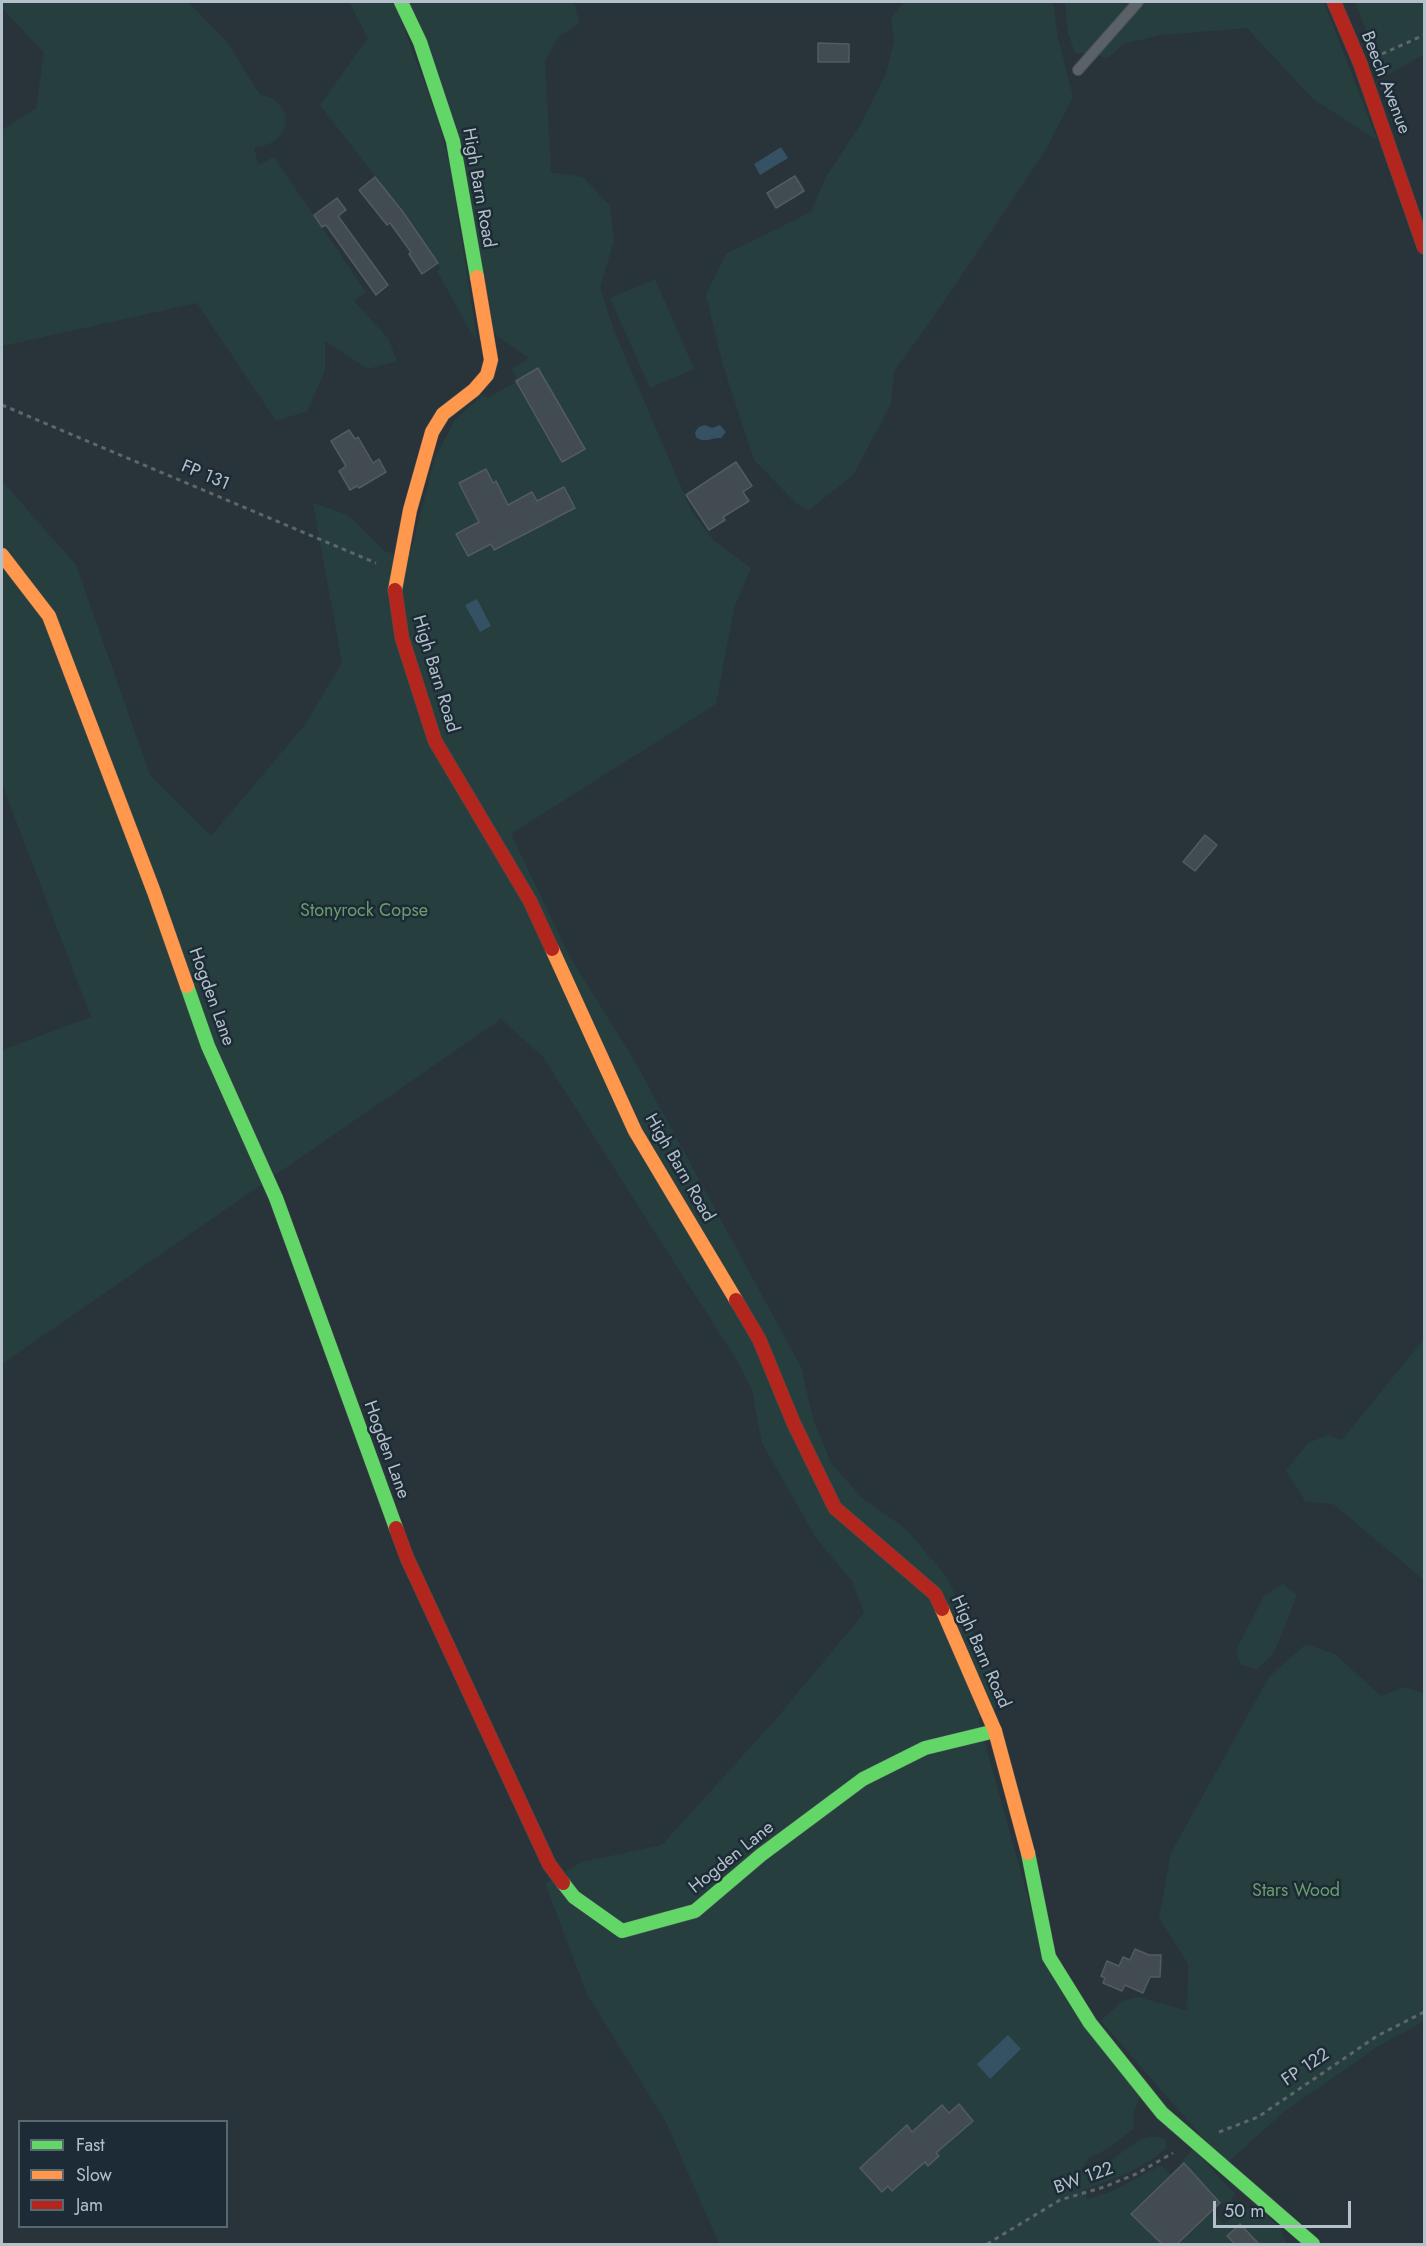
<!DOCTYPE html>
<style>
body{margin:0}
#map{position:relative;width:1426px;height:2246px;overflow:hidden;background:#29343a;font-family:Jost,sans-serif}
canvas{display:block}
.frame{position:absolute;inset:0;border:3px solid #b4c1cb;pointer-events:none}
.legend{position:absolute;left:18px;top:2120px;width:210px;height:108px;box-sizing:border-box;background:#1c2b35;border:2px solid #596771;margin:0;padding:8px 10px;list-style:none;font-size:18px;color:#b4c1cb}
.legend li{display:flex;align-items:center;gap:12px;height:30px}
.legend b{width:30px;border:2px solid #596771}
.scale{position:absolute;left:1213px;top:2201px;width:138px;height:27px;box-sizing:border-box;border:3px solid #b4c1cb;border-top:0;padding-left:8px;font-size:18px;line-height:21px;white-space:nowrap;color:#b4c1cb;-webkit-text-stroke:4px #1c2b35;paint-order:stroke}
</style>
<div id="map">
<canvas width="1426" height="2246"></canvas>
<div class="frame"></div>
<ul class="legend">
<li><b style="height:8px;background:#63d668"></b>Fast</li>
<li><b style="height:8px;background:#ff974d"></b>Slow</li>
<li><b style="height:8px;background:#b3261e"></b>Jam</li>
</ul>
<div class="scale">50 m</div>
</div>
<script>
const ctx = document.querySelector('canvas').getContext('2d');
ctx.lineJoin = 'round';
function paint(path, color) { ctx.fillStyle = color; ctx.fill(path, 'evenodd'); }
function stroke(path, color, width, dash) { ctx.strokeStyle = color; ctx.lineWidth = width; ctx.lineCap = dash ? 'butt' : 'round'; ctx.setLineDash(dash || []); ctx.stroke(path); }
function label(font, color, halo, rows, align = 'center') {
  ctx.font = font + ' Jost,sans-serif'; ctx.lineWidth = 5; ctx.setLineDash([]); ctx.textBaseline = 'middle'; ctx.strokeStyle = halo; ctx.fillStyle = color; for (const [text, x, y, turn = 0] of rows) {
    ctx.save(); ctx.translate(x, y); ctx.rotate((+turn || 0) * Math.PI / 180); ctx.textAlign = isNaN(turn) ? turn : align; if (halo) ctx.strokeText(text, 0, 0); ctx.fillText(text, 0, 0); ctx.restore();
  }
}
paint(new Path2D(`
 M 2,2 L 188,2 L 227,42 L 260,95 C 297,100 293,146 254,147 L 258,165 L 274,157 L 366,292 L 354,301 L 388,338 L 397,361 L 368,369 L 325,341 L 325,371 L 307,411 L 276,421 L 197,303 L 2,346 L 2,130 L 36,108 L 44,53 L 2,8 Z
 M 349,2 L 394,2 L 446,141 L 477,340 L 470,331 L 437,271 L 441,268 L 368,167 L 320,105 L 368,38 Z
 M 407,2 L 568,2 L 575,4 L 579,23 L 558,37 L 545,61 L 551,172 L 583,177 L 610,206 L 614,240 L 600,288 L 613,328 L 691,510 L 713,540 L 751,568 L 734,608 L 716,704 L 511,834 L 570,957 L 634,1060 L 801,1367 L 814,1422 L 831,1463 L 862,1498 L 906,1529 L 946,1576 L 1007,1701 L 978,1718 L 1033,1916 L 1140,2096 L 1133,2113 L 1134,2128 L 1109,2148 L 1089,2158 L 1080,2172 C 1087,2170 1096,2169 1103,2165 C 1124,2156 1139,2129 1165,2139 L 1167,2147 C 1144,2169 1113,2179 1084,2190 L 1087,2199 L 1113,2191 L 1161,2165 L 1171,2175 C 1180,2166 1184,2157 1193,2149 L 1235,2194 L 1228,2204 L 1220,2203 L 1212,2211 L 1224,2224 C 1229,2220 1233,2215 1238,2211 C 1252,2203 1276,2221 1282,2232 C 1284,2238 1284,2240 1289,2244 L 719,2244 L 667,2124 L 587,1994 L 545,1883 L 582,1862 L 662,1845 L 776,1719 L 864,1613 L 852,1581 L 816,1538 L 762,1443 L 752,1390 L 738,1362 L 543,1057 L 501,1019 L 2,1364 L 2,1050 L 91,1017 L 2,784 L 2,481 L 76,565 L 150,775 L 211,836 L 304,726 L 342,663 L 313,503 L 348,515 L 384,551 L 409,558 L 435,458 L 455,420 L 482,395 L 488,398 L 514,383 L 516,378 L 512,369 L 529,358 L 494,334 Z
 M 904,2 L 1053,2 L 1058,38 L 1073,97 L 1045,151 L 930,322 L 894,371 L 891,404 L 853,475 L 809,510 L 797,504 L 754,460 L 722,362 L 706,295 L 726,254 L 811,212 L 826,177 L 861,124 L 886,74 L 894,40 L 891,18 Z
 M 1065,2 L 1324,2 L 1377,140 L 1313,99 L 1247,28 L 1161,35 L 1123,44 L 1108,58 L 1087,53 L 1075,53 L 1068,33 Z
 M 1355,2 L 1424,2 L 1424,54 L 1384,77 Z
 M 655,279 L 694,369 L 650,388 L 610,298 Z
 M 1424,1339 L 1424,1580 L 1333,1504 L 1305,1501 L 1286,1471 L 1308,1443 L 1328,1435 L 1342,1440 Z
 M 1283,1584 L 1297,1595 L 1274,1653 L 1257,1669 L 1241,1665 L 1236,1650 L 1264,1596 Z
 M 1306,1644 L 1335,1654 L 1381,1696 L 1404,1687 L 1424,1693 L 1424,2021 L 1377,2047 L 1285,2111 L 1226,2164 L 1101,2021 L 1122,2001 L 1139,1997 L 1187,2011 L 1188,1964 L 1159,1918 L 1171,1853 L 1269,1677 Z`), '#263f3e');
paint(new Path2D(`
 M 781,147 L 788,158 L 760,175 L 754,164 Z
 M 705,425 L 712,428 L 720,425 L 726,432 L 721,438 C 711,437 704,444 696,437 L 695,432 L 699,427 Z
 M 477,599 L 491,626 L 480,632 L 465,605 Z
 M 1008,2035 L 1021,2049 L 990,2079 L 977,2064 Z`), '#355164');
const building = new Path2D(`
 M 818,43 L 849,44 L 849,62 L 818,62 Z
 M 795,176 L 804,191 L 776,208 L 767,193 Z
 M 375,177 L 403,212 L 438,263 L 422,274 L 409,254 L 411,252 L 390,223 L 387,225 L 359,190 Z
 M 337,198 L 346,210 L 338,216 L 388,285 L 376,295 L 326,225 L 322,227 L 314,215 Z
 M 538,368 L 585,449 L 562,462 L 516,381 Z
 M 349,430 L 355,439 L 358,437 L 373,463 L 379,459 L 386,472 L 359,488 L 357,486 L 350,490 L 339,471 L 346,466 L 331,441 Z
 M 736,462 L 752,486 L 743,492 L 749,501 L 723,517 L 725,520 L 709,530 L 686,495 Z
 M 486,469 L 493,483 L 496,481 L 508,505 L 532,492 L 537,501 L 564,487 L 575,508 L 494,550 L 491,544 L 468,556 L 456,534 L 479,522 L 459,483 Z
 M 1205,835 L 1217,845 L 1195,871 L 1183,862 Z
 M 1135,1949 L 1149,1955 L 1161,1955 L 1160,1977 L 1150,1977 L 1143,1993 L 1125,1985 L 1122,1991 L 1103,1983 L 1105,1978 L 1101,1976 L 1107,1961 L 1119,1966 L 1123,1957 L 1130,1960 Z
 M 959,2104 L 973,2121 L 936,2153 L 939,2156 L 928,2166 L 925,2162 L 892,2191 L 888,2186 L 882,2192 L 860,2168 L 907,2125 L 912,2132 L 942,2105 L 949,2113 Z
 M 1184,2163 L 1220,2203 L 1177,2244 L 1162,2244 L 1131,2214 Z
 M 1240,2224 L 1259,2244 L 1235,2244 L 1227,2236 Z`);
paint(building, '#424b50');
stroke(building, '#515b61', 1.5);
const lane = new Path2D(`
 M 1078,70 L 1138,2`);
const fast = new Path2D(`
 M 401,2 L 420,42 L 453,141 L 477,277
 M 187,986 L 208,1046 L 276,1198 L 396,1528
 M 1028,1853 L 1049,1957 L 1090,2023 L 1162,2113 L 1313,2244
 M 563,1883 L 574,1897 L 622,1931 L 695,1911 L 761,1855 L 863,1779 L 925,1748 L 995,1731`);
const slow = new Path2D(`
 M 2,555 L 49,616 L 154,892 L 187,986
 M 395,590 L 410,510 L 432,432 L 443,414 L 474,390 L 487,375 L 491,360 L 477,277
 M 552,949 L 635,1131 L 736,1300
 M 942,1609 L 995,1731 L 1028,1853`);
const jam = new Path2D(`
 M 1334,2 L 1360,63 L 1424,247
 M 395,590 L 402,638 L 435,741 L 530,901 L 552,949
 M 736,1300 L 759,1339 L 794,1424 L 835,1508 L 935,1594 L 942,1609
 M 396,1528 L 407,1558 L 549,1864 L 563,1883`);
stroke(lane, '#484f54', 12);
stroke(fast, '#484f54', 15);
stroke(slow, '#484f54', 15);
stroke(jam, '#484f54', 15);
stroke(new Path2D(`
 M 1382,54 L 1424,35
 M 2,405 L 376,563
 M 1219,2132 L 1258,2117 L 1377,2036 L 1424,2012
 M 987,2244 L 1060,2200 L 1104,2187 L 1136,2174 L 1173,2153`), '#5d666a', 3, [4.5, 4.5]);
stroke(lane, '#5a6267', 10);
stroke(fast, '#63d668', 14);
stroke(slow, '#ff974d', 14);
stroke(jam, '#b3261e', 14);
label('18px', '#b4c1cb', '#1c2b35', [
 ["Beech Avenue",1385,83,69],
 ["High Barn Road",478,188,80],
 ["FP 131",205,476,23],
 ["High Barn Road",435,674,73],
 ["Hogden Lane",211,997,70],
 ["High Barn Road",679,1168,60],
 ["Hogden Lane",386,1450,70],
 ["High Barn Road",980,1652,66],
 ["Hogden Lane",732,1858,-39],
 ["FP 122",1306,2068,-34],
 ["BW 122",1084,2179,-20]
]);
label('18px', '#699d6c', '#1c2b35', [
 ["Stonyrock Copse",364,912],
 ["Stars Wood",1296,1892]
]);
</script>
